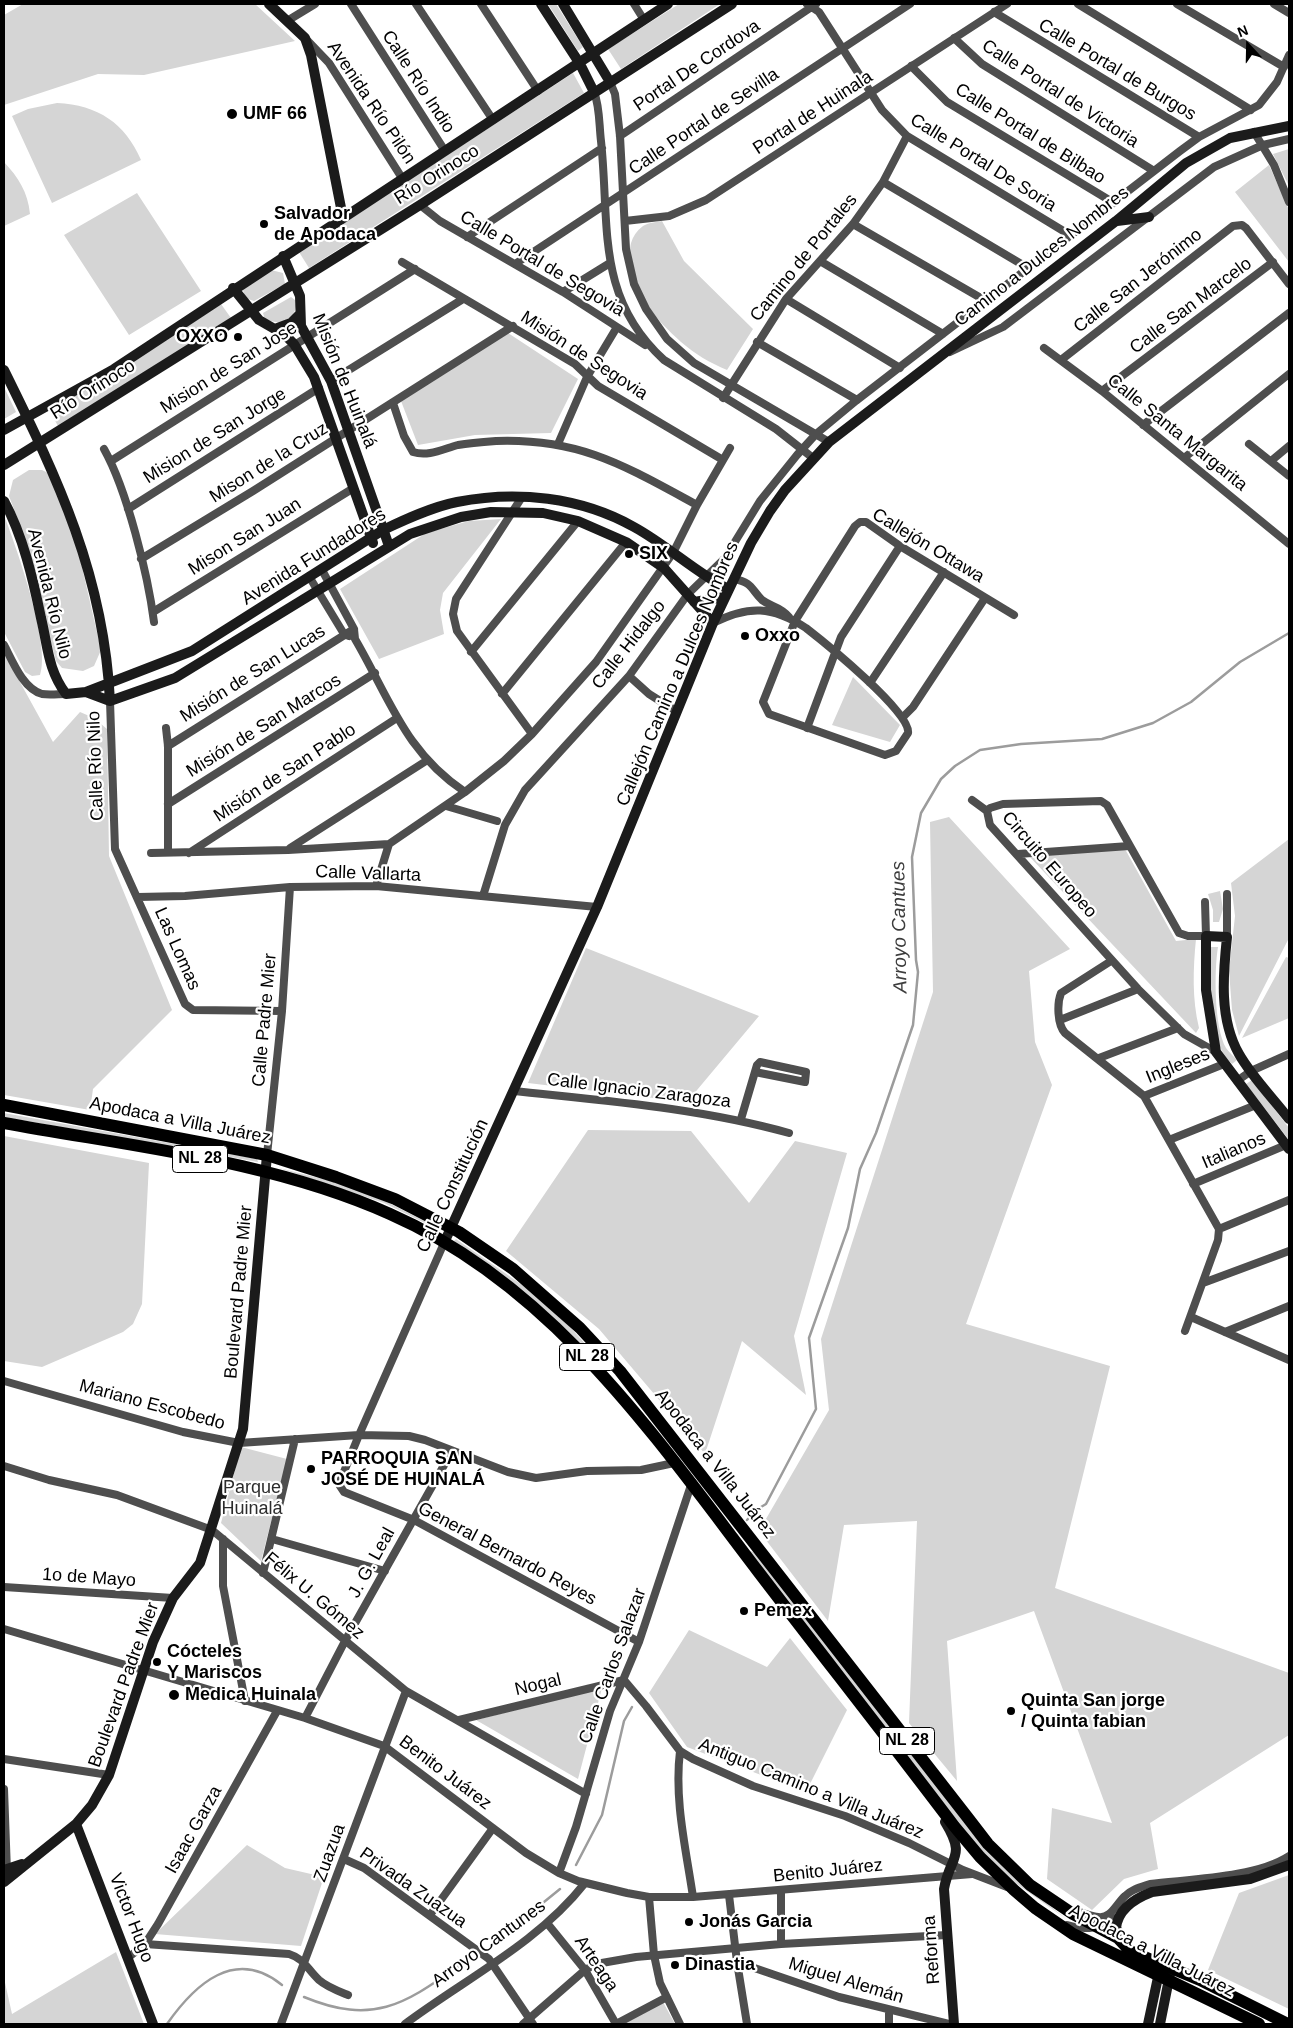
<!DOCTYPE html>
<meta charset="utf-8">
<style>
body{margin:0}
#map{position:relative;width:1293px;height:2028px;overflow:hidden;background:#fff;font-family:Arial,sans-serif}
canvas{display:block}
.frame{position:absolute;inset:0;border:5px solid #000;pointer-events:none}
.north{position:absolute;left:1223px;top:20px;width:50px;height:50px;-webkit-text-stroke:4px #fff;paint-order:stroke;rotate:339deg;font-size:14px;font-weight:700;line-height:20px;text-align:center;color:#000}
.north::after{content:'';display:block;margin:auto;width:18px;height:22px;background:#000;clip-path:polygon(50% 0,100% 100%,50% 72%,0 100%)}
</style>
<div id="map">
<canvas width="1293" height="2028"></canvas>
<div class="frame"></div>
<div class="north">N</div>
</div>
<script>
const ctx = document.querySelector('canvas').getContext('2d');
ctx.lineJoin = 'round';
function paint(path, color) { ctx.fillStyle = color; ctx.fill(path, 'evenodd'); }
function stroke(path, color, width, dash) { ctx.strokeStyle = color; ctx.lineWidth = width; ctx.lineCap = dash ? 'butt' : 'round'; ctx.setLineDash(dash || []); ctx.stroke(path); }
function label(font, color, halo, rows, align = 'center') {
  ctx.font = font + ' Arial,sans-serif'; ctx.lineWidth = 4.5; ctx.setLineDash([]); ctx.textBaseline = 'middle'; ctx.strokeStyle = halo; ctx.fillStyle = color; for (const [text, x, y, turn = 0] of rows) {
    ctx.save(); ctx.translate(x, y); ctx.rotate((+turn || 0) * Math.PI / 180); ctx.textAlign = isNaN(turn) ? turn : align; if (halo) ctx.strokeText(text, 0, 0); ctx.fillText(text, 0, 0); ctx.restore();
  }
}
paint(new Path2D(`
 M 23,4 L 255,4 L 295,41 L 144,75 L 98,74 L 4,105 L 4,15 Z
 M 548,4 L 556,4 L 583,47 L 578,51 Z
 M 679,4 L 720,4 L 621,69 L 608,49 Z
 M 573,73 L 584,93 L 309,268 L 299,252 Z
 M 57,103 C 98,105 125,123 141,160 L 52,203 L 12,116 L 28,109 Z
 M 1289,149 L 1289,186 L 1273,154 Z
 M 4,162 C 18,177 28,192 30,214 L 4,226 Z
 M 1269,165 L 1289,210 L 1289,262 L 1235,192 Z
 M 137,193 L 201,291 L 129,335 L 64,235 Z
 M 662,221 L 684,261 L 753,329 L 727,370 C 710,363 695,354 681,342 C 669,331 655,318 647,304 C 635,283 617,245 643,226 C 648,223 656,222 662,221 Z
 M 271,270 L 283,273 L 285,284 L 254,301 L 245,298 L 243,290 Z
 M 291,297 L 295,300 C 298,313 291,317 281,323 L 265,320 L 263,313 Z
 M 221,304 L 231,318 L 58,426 L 49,410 L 107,379 Z
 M 508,333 L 578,379 L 551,433 L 475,435 L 418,445 L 401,401 Z
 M 4,387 L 16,412 L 4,419 Z
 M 29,470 L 42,470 L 52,475 L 74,532 L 101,650 L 94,666 L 83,671 L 62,668 L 56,661 L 20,525 L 9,496 L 13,480 Z
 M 5,518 C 17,549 51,646 40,675 L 32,676 L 25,672 L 4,632 Z
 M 501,519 L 443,593 L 440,610 L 444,634 L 379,659 L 340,589 L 426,533 L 469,521 Z
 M 4,653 L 53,742 L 80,712 L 94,718 L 107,729 L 109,856 L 172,1010 L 93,1089 L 90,1110 L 4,1095 Z
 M 853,677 L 900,725 L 890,742 L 832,725 Z
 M 949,817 L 1070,949 L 1029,971 L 1035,1042 L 1052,1085 L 966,1324 L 1110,1366 L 1055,1588 L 1289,1673 L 1289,1735 L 1150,1823 L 1158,1869 L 1124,1879 L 1092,1910 L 1047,1879 L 1052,1808 L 1112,1823 L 1034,1611 L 947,1641 L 957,1781 L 909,1723 L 917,1521 L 844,1525 L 828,1621 L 759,1531 L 829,1410 L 821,1339 L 933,992 L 930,822 Z
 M 1289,839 L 1289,938 L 1239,1036 L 1232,1010 L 1229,971 L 1235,916 L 1231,883 Z
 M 1125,849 L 1176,941 L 1196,939 C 1193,969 1192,999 1199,1028 L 1196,1033 L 1028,855 Z
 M 1220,891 L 1223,909 L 1219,922 L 1213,922 L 1213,910 L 1208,894 Z
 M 1210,947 L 1218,947 C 1214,971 1214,1027 1226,1048 C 1229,1052 1233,1056 1237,1060 L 1232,1064 C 1203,1034 1210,986 1210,947 Z
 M 586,948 L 759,1016 L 687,1102 L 528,1083 Z
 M 1286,957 L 1289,958 L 1289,1018 L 1242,1038 Z
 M 1252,1080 L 1289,1128 L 1289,1140 L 1246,1084 Z
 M 4,1113 L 257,1159 L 258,1162 L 4,1117 Z
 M 588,1130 L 691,1131 L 749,1203 L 795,1141 L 847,1153 L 794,1336 L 806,1395 L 742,1341 L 705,1454 L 599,1329 L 506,1251 Z
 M 4,1136 L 149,1163 L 142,1304 L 133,1324 L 123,1332 L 42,1367 L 4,1361 Z
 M 279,1168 L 339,1183 L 389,1203 L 438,1228 L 437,1229 L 384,1203 Z
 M 456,1239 L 525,1287 L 570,1327 L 606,1367 L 603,1368 L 454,1241 Z
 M 241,1447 L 287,1459 L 261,1561 L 221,1523 Z
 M 749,1551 L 754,1552 L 992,1856 L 1020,1882 L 1065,1918 L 1004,1875 L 966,1834 Z
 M 689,1630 L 767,1667 L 790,1638 L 847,1710 L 806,1792 L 687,1747 L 649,1693 Z
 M 602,1688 L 578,1779 L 476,1720 Z
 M 247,1845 L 285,1868 L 324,1877 L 301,1946 L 155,1934 Z
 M 1289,1875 L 1289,2009 L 1208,1970 L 1239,1893 Z
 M 116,1952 L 144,2024 L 4,2024 L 4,1978 L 12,2014 Z
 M 663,2002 L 675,2024 L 623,2024 Z`), '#d5d5d5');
stroke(new Path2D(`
 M 747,1520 L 756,1510 L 766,1504 L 816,1409 L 809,1338 L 848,1228 L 860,1169 L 876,1133 L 913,1025 L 918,972 L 916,960 L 912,857 L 921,813 L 941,779 L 955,766 L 980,750 L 1021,744 L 1102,739 L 1153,723 L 1191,702 L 1240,662 L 1289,633
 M 576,1865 L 602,1815 L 624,1721 L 632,1707
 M 491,1945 L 560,1889
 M 304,1997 C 379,2028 409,2000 469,1959
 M 167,2024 C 195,1984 235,1947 282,1985`), '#9c9c9c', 2.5);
stroke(new Path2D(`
 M 351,4 L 445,151
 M 416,4 L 493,120
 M 481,4 L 538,91
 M 634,4 L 644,20
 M 807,4 L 819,12 L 882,110 L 907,136 L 1070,235
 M 1078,4 L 1251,110
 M 1177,4 L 1284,67
 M 1274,4 L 1289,13
 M 994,12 L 1199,137
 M 287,21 L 315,4
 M 954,38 L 982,64 L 1154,171
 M 306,39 L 329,63 L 402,178
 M 911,66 L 947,102 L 1114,203
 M 610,82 L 615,94 L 620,136 L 626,249 L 634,284 L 646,309 L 667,339 L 694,363 L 829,442
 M 594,92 C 600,107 599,125 601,141 C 610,225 595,297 664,360 L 776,429 L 813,458
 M 1254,132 L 1274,165 L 1289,202
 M 620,136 L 816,4
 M 883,182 L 1028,268
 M 420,205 L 440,221 L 563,292 L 645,345
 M 625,221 L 669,216 L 706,200 L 1007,4
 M 853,224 L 986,301
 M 467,237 L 602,148
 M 820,261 L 943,334
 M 402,262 L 575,364 L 598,386 L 723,460
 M 515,264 L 910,4
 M 563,292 L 610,263
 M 786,299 L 900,368
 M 757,342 L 857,400
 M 1044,348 L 1102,391 L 1289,544
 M 950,352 L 1003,327 L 1214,167 L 1263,145 L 1289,139
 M 1061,360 L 1233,226 L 1242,225 L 1246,228 L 1289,284
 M 331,381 L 463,299
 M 1102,391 L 1273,262
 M 723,398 L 786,299 L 853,224 L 883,182 L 907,136
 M 393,403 L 404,436 L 413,452 C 428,457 443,449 458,445 C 470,443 483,442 496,441 C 580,438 625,466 697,505
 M 1143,425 L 1289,313
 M 558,444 L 587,377 L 617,327
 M 1249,444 L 1289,476
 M 104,449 C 127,490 148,575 154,622
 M 1184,458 L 1289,374
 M 111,461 L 415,269
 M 1271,461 L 1289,446
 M 522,497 L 456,599 L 453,614 L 457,631 L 532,734
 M 128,509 L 319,388
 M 141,559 L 253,491 L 513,326
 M 322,570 L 354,629 L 355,639 C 390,699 405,752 465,792
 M 310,578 L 344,634 L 349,636
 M 734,579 C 752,582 751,589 762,600 C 771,607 780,606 789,617
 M 153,612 L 352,489
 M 713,623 C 749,605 772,606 806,628 C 824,642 912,713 908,733 L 896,751 L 885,755 L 769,714 L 763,702 L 795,621 L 855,526 L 860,522 L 866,522 L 900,546 L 1014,615
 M 4,645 C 12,660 23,689 42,694 C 49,695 59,694 66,694
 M 471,652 L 578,521
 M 629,676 L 649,694 L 676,711
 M 870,683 L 944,572
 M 502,694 L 626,542
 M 110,701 L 115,849 L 185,1004 L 193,1010 L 282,1011
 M 903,717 L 913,707 L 985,598
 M 166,728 L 168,746 L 168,852
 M 807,728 L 841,637 L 900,546
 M 168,746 L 354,629
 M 972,800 L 987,811
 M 168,804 L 375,673
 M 446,806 L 497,821
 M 987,811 L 990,825 L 1138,989 L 1184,1034 L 1216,1052
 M 987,811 L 990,808 L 1003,804 L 1101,801 L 1107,805 L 1179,933 L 1188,936 L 1206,936 L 1205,902
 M 389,844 L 465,792 L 504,761 L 532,734 L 596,662 L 673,553 L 697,505 L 730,448
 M 290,848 L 426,761
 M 151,853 L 288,850 L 389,844
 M 189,853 L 397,718
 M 1018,854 L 1129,846
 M 376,886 L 389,844
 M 483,896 L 505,825 L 525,790 L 629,676 L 688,594 L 725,558 L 760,501 L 797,455 L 816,434 L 857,400 L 1180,151 L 1199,137 L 1259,105 L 1277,82 L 1289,55
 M 138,897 L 185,896 L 290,887 L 376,886 L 597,907
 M 1227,937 L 1227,894
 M 1111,961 L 1061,993 C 1057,1003 1057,1024 1065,1033 L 1144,1096 L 1219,1229 L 1218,1240 L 1185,1331
 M 1060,1020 L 1138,989
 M 1099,1058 L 1178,1028
 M 1237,1081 L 1251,1071 L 1289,1054
 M 514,1091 C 607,1101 699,1108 789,1133
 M 1144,1096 L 1224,1064
 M 741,1119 L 757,1065 L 760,1062 L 806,1072 L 805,1082 L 755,1072
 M 1169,1140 L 1256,1105
 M 267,1155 L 282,1011 L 290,887
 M 1193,1184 L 1286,1145
 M 1219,1229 L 1289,1200
 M 444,1243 L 359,1435 L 341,1479 L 340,1486 L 344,1492 L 414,1520 L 639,1642
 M 1203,1283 L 1289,1251
 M 1191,1317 L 1289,1360
 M 1225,1332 L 1289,1306
 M 4,1381 L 183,1432 L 239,1443 L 359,1435 L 409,1436 L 425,1440 L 508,1472 L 536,1478 L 587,1471 L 641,1470 L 674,1463
 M 4,1466 L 49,1480 L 117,1495 L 212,1530 L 406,1691 L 586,1794
 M 223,1539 L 223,1586 L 245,1701
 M 272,1539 L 385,1571
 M 263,1573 L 295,1439
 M 4,1587 L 173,1598
 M 4,1629 L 305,1718 L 384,1746 L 526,1853 L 559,1873 L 578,1881 L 627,1893 L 649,1897 L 693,1897 L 972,1874
 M 624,1680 L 646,1706 L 680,1751 L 693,1759 L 753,1786 L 845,1816 L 909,1843 L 963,1870 L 1007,1887
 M 305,1718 L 345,1641 L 452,1451
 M 459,1720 L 624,1680
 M 680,1751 C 674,1800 686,1849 693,1897
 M 4,1759 L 109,1775
 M 4,1789 L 7,1872
 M 344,1859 L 364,1868 L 489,1959 L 533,2024
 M 559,1873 L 576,1827 L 610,1711 L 639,1642 L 692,1482
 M 729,1895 L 737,1962 L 747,2024
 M 649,1897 L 654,1955 L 660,1983 L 680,2024
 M 1078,1912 C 1084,1913 1091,1916 1098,1917 C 1111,1919 1116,1904 1125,1896 C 1132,1889 1141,1887 1150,1884 C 1190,1879 1255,1878 1289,1856
 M 430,1915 L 493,1828
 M 547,1923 L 585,1970 L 616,2024
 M 1067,1925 C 1084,1931 1105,1928 1119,1916
 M 145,1944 L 289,1954 C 305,1959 307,1969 319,1980 C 327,1987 338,1991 348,1995
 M 781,1944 L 781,1890
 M 129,1957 L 145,1944 L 158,1924 L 277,1711
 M 737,1962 L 839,1997 L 949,2024
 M 889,2011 L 889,2024
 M 281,2024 L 406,1691
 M 405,2024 C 465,1979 538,1943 585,1883
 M 523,2024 L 585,1970 L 596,1964 L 636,1957 L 781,1944 L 947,1935
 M 616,2024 L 667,1997`), '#4e4e4e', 8);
stroke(new Path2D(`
 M 269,4 L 305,38 L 311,55 L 343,218
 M 541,4 L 580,64 L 594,92
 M 563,4 L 610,82
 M 1117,221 L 1149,217
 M 283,256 L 300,296 L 301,326 L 331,381 L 389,546
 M 233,288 L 259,320 L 285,335 L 294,344 L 314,377 L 373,543
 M 275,329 L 291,323 L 299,315
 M 4,370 C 58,479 104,576 110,701
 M 4,430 L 114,369 L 668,4
 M 4,465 L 420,205 L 732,4
 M 4,501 C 23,536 33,579 41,618 C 48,647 48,670 66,694 L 86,692 L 192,651 L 383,530 C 406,519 432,507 457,502 C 516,490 581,497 634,527 C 667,545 695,572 728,589
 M 694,602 L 725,597
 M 86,692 L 110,701 L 175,678 L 410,534 L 461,517 L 491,512 L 543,513 L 578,521 L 626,542 L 664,568 L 713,623
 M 1289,1119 C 1273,1098 1252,1077 1239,1054 C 1219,1019 1223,975 1227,937 L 1206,936 L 1206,990 L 1216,1052 L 1289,1149
 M 444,1243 L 597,907 L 713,623 L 751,543 L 770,511 L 785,490 L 829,442 L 1116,221 L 1186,163 L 1230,138 L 1289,126
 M 945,1822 C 967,1858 950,1855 944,1889 L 954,2024
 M 76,1824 L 153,2024
 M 4,1870 L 22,1864
 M 4,1882 L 76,1824 L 92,1805 L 109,1775 L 153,1642 L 173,1598 L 200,1563 L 243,1429 L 267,1155
 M 1124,1941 L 1116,1928 C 1118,1909 1136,1898 1152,1892 L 1250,1879 L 1289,1865
 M 1148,2024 L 1160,1968
 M 1160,2024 L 1170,1974`), '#1b1b1b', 10);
stroke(new Path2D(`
 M 4,1105 L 267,1155 L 336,1177 L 395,1199 L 459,1232 L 513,1269 L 580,1328 L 620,1371 L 968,1818 L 988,1844 L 1030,1885 L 1073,1914 L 1118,1938 L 1130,1951 L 1200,1980 L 1288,2024
 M 4,1123 C 134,1147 269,1160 390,1214 C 552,1285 654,1435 757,1570 C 822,1655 889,1740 954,1826 L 980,1857 L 1014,1890 L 1035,1908 L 1073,1934 L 1259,2024`), '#000', 12);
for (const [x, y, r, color] of [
 [232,114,6,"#000"],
 [264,224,5,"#000"],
 [238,337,5,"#000"],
 [629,554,5,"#000"],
 [745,636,5,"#000"],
 [311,1469,5,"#000"],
 [744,1611,5,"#000"],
 [157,1662,5,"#000"],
 [174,1695,6,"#000"],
 [1011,1711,5,"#000"],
 [689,1922,5,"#000"],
 [675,1965,5,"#000"]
]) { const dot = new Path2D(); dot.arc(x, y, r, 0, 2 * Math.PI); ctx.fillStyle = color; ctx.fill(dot); stroke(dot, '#fff', 2); }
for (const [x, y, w] of [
 [200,1159,55],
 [587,1357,55],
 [907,1741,55]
]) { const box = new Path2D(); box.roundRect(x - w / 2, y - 13.5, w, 27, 4); ctx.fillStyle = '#fff'; ctx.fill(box); stroke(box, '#000', 1); }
label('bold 16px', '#000', null, [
 ["NL 28",200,1159],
 ["NL 28",587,1357],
 ["NL 28",907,1741]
]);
label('18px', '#000', '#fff', [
 ["Portal De Cordova",697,66,-34],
 ["Calle Portal de Burgos",1117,70,31],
 ["Calle Río Indio",418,82,57],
 ["Calle Portal de Victoria",1060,94,33],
 ["Avenida Río Pilón",371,103,56],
 ["Portal de Huinala",813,113,-33],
 ["Calle Portal de Sevilla",704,122,-34],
 ["Calle Portal de Bilbao",1030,134,32],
 ["Calle Portal De Soria",983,163,32],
 ["Río Orinoco",437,175,-32],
 ["Camino a Dulces Nombres",1042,257,-38],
 ["Camino de Portales",804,258,-51],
 ["Calle Portal de Segovia",542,264,31],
 ["Calle San Jerónimo",1138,281,-38],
 ["Calle San Marcelo",1191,306,-37],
 ["Misión de Segovia",584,356,33],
 ["Mision de San Jose",229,368,-32],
 ["Misión de Huinalá",344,381,68],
 ["Río Orinoco",93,390,-32],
 ["Calle Santa Margarita",1177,433,39],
 ["Mision de San Jorge",215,436,-32],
 ["Mison de la Cruz",269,463,-32],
 ["Mison San Juan",245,537,-32],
 ["Callejón Ottawa",928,546,31],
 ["Avenida Fundadores",314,557,-32],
 ["Avenida Río Nilo",49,594,76],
 ["Calle Hidalgo",629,645,-52],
 ["Misión de San Lucas",253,674,-32],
 ["Callejón Camino a Dulces Nombres",678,674,-67],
 ["Misión de San Marcos",264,726,-32],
 ["Calle Río Nilo",96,766,-92],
 ["Misión de San Pablo",285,773,-33],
 ["Circuito Europeo",1049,865,49],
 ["Calle Vallarta",368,874,2],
 ["Las Lomas",177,949,66],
 ["Calle Padre Mier",265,1020,-85],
 ["Ingleses",1178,1066,-22],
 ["Calle Ignacio Zaragoza",639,1091,7],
 ["Apodaca a Villa Juárez",180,1121,11],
 ["Italianos",1234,1151,-23],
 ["Calle Constitución",453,1186,-65],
 ["Boulevard Padre Mier",239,1292,-85],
 ["Mariano Escobedo",152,1405,15],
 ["Apodaca a Villa Juárez",715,1464,52],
 ["General Bernardo Reyes",507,1554,28],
 ["J. G. Leal",372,1563,-61],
 ["1o de Mayo",89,1578,4],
 ["Félix U. Gómez",314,1596,40],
 ["Calle Carlos Salazar",613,1666,-70],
 ["Boulevard Padre Mier",124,1685,-70],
 ["Nogal",538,1685,-13],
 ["Benito Juárez",445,1773,37],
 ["Antiguo Camino a Villa Juárez",811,1789,22],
 ["Isaac Garza",194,1830,-61],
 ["Zuazua",330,1853,-70],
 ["Benito Juárez",828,1871,-6],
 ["Privada Zuazua",413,1888,35],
 ["Victor Hugo",131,1918,69],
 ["Arroyo Cantunes",489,1944,-36],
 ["Reforma",932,1950,-94],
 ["Apodaca a Villa Juárez",1152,1951,27],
 ["Arteaga",596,1964,56],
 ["Miguel Alemán",846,1981,17]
]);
label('bold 18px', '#000', '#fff', [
 ["UMF 66",243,114],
 ["Salvador",274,214],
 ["de Apodaca",274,235],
 ["OXXO",228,337,"right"],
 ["SIX",639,554],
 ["Oxxo",755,636],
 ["PARROQUIA SAN",321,1459],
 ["JOSÉ DE HUINALÁ",321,1480],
 ["Pemex",754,1611],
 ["Cócteles",167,1652],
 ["Y Mariscos",167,1673],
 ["Medica Huinala",185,1695],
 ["Quinta San jorge",1021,1701],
 ["/ Quinta fabian",1021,1722],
 ["Jonás Garcia",699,1922],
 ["Dinastia",685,1965]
], 'left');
label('18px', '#2c2c2c', '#fff', [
 ["Parque",252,1488],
 ["Huinalá",252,1509]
]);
label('italic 19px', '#3d3d3d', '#fff', [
 ["Arroyo Cantues",900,927,-91]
]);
</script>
